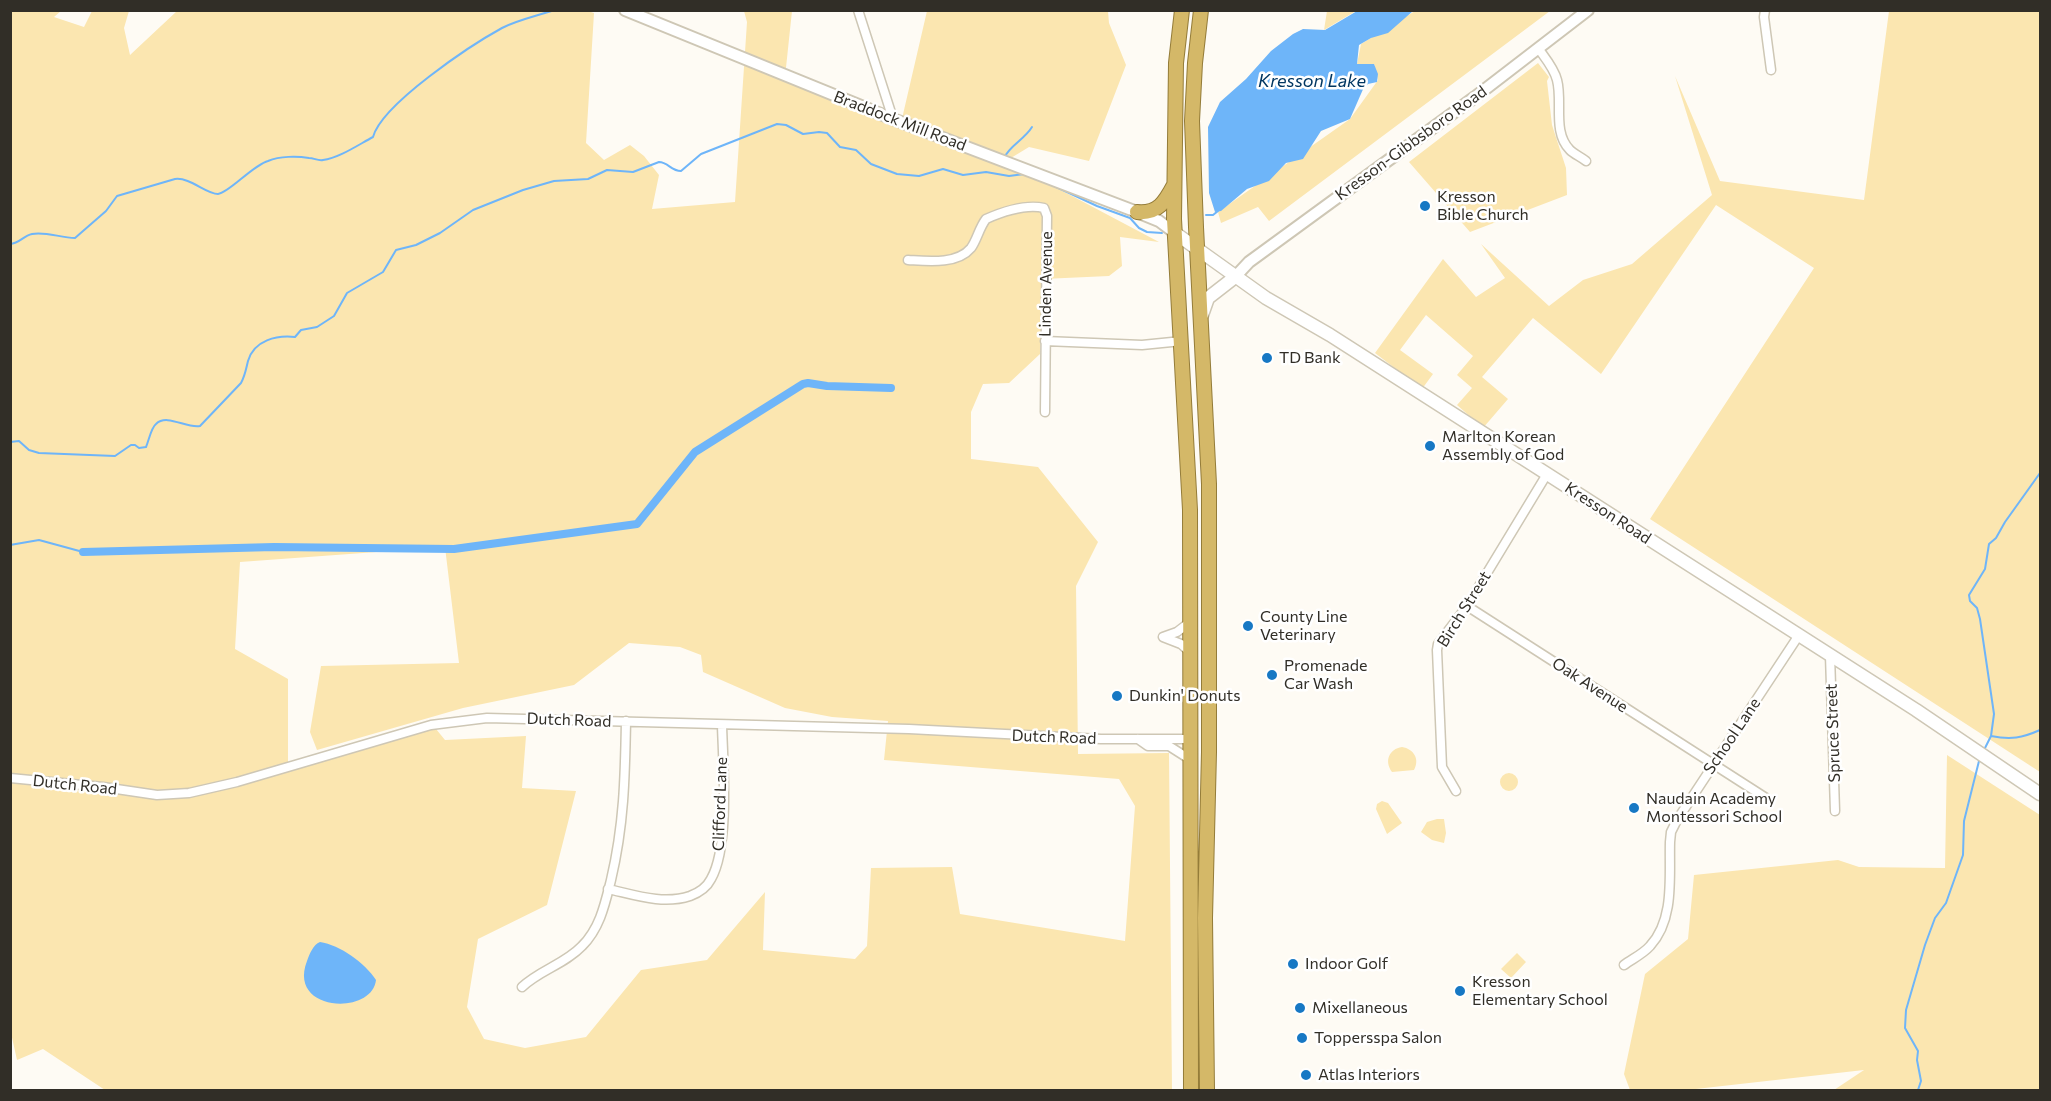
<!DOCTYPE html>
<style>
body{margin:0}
#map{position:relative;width:2051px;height:1101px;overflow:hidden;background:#fefbf4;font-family:Commissioner,sans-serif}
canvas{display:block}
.frame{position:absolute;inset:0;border:12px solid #312e27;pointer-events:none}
</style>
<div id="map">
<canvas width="2051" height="1101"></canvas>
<div class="frame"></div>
</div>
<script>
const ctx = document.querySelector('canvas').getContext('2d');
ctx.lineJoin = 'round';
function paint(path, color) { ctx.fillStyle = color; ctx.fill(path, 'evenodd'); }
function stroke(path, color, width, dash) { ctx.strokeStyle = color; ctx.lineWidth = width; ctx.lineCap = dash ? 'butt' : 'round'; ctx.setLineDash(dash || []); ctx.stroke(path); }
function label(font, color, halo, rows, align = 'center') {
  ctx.font = font + ' Commissioner,sans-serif'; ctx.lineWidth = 5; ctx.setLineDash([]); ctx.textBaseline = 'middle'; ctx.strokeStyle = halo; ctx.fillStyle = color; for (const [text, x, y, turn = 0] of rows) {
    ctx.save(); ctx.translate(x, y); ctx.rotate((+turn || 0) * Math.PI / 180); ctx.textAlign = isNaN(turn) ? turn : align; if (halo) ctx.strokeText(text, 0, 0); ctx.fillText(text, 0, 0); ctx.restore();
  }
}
paint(new Path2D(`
 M 11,11 L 61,11 L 54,17 L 84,27 L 92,11 L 129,11 L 124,28 L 130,55 L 177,11 L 588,11 L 594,13 L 586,143 L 604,160 L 630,145 L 644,156 L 659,175 L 652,209 L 735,202 L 747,22 L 744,11 L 792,11 L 785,77 L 901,123 L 927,11 L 1108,11 L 1109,23 L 1126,65 L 1089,161 L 1029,147 L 1006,161 L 1159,242 L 1120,237 L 1122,266 L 1109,276 L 1043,279 L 1040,354 L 1009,383 L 983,384 L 971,412 L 971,459 L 1038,467 L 1098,542 L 1076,586 L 1078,754 L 1169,753 L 1172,1090 L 105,1090 L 43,1049 L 17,1060 L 11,1033 ZM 445,547 L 459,663 L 321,666 L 310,732 L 317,750 L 463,708 L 574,685 L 629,643 L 680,647 L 701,655 L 703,672 L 785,708 L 832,717 L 888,721 L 884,760 L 1119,779 L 1135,806 L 1125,941 L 960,914 L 952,867 L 871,868 L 867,946 L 855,959 L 763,950 L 765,892 L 707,960 L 641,970 L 586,1037 L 525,1048 L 484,1039 L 467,1007 L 478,939 L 547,905 L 576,791 L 522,788 L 526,736 L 445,740 L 436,729 L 288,763 L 288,679 L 235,649 L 240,562 Z
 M 1327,11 L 1327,10 L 1356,11 L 1324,30 Z
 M 1415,11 L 1550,11 L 1269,221 L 1258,207 L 1221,223 L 1218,212 L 1350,119 L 1378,80 L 1374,64 L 1357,64 L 1361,44 Z
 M 1889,11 L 2040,11 L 2040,772 L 1650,519 L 1814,268 L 1716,205 L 1601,374 L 1533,318 L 1482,377 L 1508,399 L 1483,428 L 1457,405 L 1472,388 L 1457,375 L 1473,356 L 1426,315 L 1400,350 L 1433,374 L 1422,389 L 1375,353 L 1443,259 L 1476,297 L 1505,278 L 1481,244 L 1549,306 L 1583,280 L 1632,264 L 1712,195 L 1675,76 L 1720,181 L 1864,200 Z
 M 1538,63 L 1549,77 L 1547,81 L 1552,125 L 1566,168 L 1567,195 L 1470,232 L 1409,162 Z
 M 1402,747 C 1414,749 1420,759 1414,770 L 1392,772 C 1384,761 1389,749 1402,747 Z
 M 1947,755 L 2040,815 L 2040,1090 L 1834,1090 L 1864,1070 L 1687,1090 L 1630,1090 L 1624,1074 L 1645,974 L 1688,939 L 1694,875 L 1838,860 L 1859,867 L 1945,868 Z
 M1500 782a9 9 0 1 1 18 0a9 9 0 1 1-18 0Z
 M 1382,801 L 1388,803 L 1402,823 L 1387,834 L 1376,809 L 1377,804 Z
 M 1437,819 L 1444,819 L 1446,833 L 1444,843 L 1432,840 L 1421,832 L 1427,822 Z
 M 1517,953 L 1526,962 L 1511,978 L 1501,969 Z`), '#fbe6b0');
paint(new Path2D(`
 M 1357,11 L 1413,11 L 1388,33 L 1371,38 L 1359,45 L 1357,64 L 1374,64 L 1378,74 L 1377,82 L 1368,84 L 1364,87 L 1350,119 L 1321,131 L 1303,159 L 1286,163 L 1269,181 L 1247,189 L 1221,211 L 1215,212 L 1209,193 L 1208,127 L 1220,102 L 1246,79 L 1271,51 L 1293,34 L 1303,29 L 1325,30 Z
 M 320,942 C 340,945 365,963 376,980 C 372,1016 287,1012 307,961 C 310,953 313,945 320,942 Z`), '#6eb5f9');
stroke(new Path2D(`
 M 1004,158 C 1010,145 1024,140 1032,127
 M 1052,185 L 1097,206 L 1130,218 L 1139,228 L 1147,232 L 1162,233
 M 1206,215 L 1213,215 L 1218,211
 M 10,244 C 20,243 23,236 32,234 C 45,231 61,238 75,238 L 106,211 L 117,196 L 175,179 C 190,177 206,194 218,194 C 229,193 253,165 268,161 C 280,156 297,156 309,158 C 314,158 318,161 323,160 C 339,158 358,145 373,137 C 382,104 471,45 502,28 C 517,20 537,16 554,10
 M 10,442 L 19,441 L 29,450 L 39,453 L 115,456 L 131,445 L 135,445 L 139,448 L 146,447 C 149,440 151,428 156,424 C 167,413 187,429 200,426 L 241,383 C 245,376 246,369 248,361 C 254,340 277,335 295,337 L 301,330 L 317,327 L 334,316 L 347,293 L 383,272 L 396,250 L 416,245 L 440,233 L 473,210 L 523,190 L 554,181 L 588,179 L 607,170 L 633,172 L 659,162 C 668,162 671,171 681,171 L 701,154 L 777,124 L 786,125 L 803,134 L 819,132 L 827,133 L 840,147 L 856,150 L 871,164 L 897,174 L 919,176 L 943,169 L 963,175 L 986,172 L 1009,176 L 1024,174
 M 10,545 L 39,540 L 83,552
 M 1991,736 C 2011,740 2022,738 2040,730
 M 1984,750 L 1991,736 L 1994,714 L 1980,619 L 1977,608 L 1970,601 L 1969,595 L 1985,569 L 1989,544 L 1996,538 L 2005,522 L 2040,473
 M 1918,1090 L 1921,1081 L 1917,1060 L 1918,1051 L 1905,1028 L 1906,1010 L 1925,945 L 1935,918 L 1946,903 L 1963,855 L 1964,821 L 1980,757`), '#6eb5f9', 2);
stroke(new Path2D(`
 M 83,552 L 274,547 L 454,549 L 637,524 L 695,452 L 803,384 L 808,383 L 827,386 L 891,388`), '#6eb5f9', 8);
const minor = new Path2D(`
 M 858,10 L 893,119
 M 1765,10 L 1764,17 L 1771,70
 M 1538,48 C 1545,58 1554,68 1557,80 C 1563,102 1552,132 1570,150 C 1574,154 1581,157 1586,161
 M 908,260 C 926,261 957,265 971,248 C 977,240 979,228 986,219 C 1002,212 1026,204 1044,208 L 1047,216 L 1045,412
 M 1045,341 L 1142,345 L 1182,341
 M 1467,606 L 1766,798
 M 1190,622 L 1177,632 L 1163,637 L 1181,644 L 1191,653
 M 1830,655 L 1835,811
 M 1138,739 L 1148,746 L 1169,746 L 1191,760
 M 10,778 L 103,787 L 157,795 L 189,793 L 237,782 L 431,725 L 487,718 L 909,729 L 1101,739 L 1191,739
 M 1456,791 L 1442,767 L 1437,650 L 1438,644 L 1467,606 L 1547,474
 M 608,889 C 635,895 663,905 690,896 C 698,893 707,887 711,879 C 730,846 723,763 722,725
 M 1624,965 C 1632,959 1643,954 1650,946 C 1675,919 1669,876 1670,842 L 1671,832 L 1677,820 L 1799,635
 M 522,987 C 540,970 565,964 582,946 C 600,928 605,904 611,880 C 624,825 625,778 626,721`);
const tertiary = new Path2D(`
 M 625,10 L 893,119 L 1137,212 L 1159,221 L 1175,233
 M 1235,277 L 1249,262 L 1475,97 L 1588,10`);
const secondary = new Path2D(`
 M 1175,233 L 1266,298 L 1330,335 L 1916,710 L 2040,794
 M 1202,315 L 1208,298 L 1235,277`);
const trunk = new Path2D(`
 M 1182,10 L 1176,63 L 1174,219 L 1190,510 L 1191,1090
 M 1201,10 L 1195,63 L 1192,121 L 1196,227 L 1209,484 L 1209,752 L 1205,918 L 1207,1090
 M 1137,212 C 1158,214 1165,202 1174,185`);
stroke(minor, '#cec7b5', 11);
stroke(tertiary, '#cec7b5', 14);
stroke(secondary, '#cec7b5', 15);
stroke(trunk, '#947c39', 16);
stroke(minor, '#fff', 8);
stroke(tertiary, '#fff', 10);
stroke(secondary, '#fff', 12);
stroke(trunk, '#d4b868', 14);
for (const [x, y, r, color] of [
 [1425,206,6,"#1778c4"],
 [1267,358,6,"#1778c4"],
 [1430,446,6,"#1778c4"],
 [1248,626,6,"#1778c4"],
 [1272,675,6,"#1778c4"],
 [1117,696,6,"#1778c4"],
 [1634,808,6,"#1778c4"],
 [1293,964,6,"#1778c4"],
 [1460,991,6,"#1778c4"],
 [1300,1008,6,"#1778c4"],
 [1302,1038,6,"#1778c4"],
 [1306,1075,6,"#1778c4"]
]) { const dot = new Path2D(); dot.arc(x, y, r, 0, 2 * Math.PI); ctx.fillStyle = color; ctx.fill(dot); stroke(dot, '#fff', 2); }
label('16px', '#312e27', '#fff', [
 ["Braddock Mill Road",900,121,21],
 ["Kresson-Gibbsboro Road",1411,143,-36],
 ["Linden Avenue",1046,284,-89],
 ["Kresson Road",1608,513,33],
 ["Birch Street",1464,609,-58],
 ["Oak Avenue",1590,685,33],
 ["Dutch Road",569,720,2],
 ["Spruce Street",1833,733,-92],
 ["School Lane",1732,736,-56],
 ["Dutch Road",1054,737,2],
 ["Dutch Road",75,785,6],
 ["Clifford Lane",720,804,-88]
]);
label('16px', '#312e27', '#fff', [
 ["Kresson",1437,197],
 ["Bible Church",1437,215],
 ["TD Bank",1279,358],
 ["Marlton Korean",1442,437],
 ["Assembly of God",1442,455],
 ["County Line",1260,617],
 ["Veterinary",1260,635],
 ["Promenade",1284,666],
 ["Car Wash",1284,684],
 ["Dunkin' Donuts",1129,696],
 ["Naudain Academy",1646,799],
 ["Montessori School",1646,817],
 ["Indoor Golf",1305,964],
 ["Kresson",1472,982],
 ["Elementary School",1472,1000],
 ["Mixellaneous",1312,1008],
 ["Toppersspa Salon",1314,1038],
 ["Atlas Interiors",1318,1075]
], 'left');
label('italic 18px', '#003661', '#fff', [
 ["Kresson Lake",1312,81]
]);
</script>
